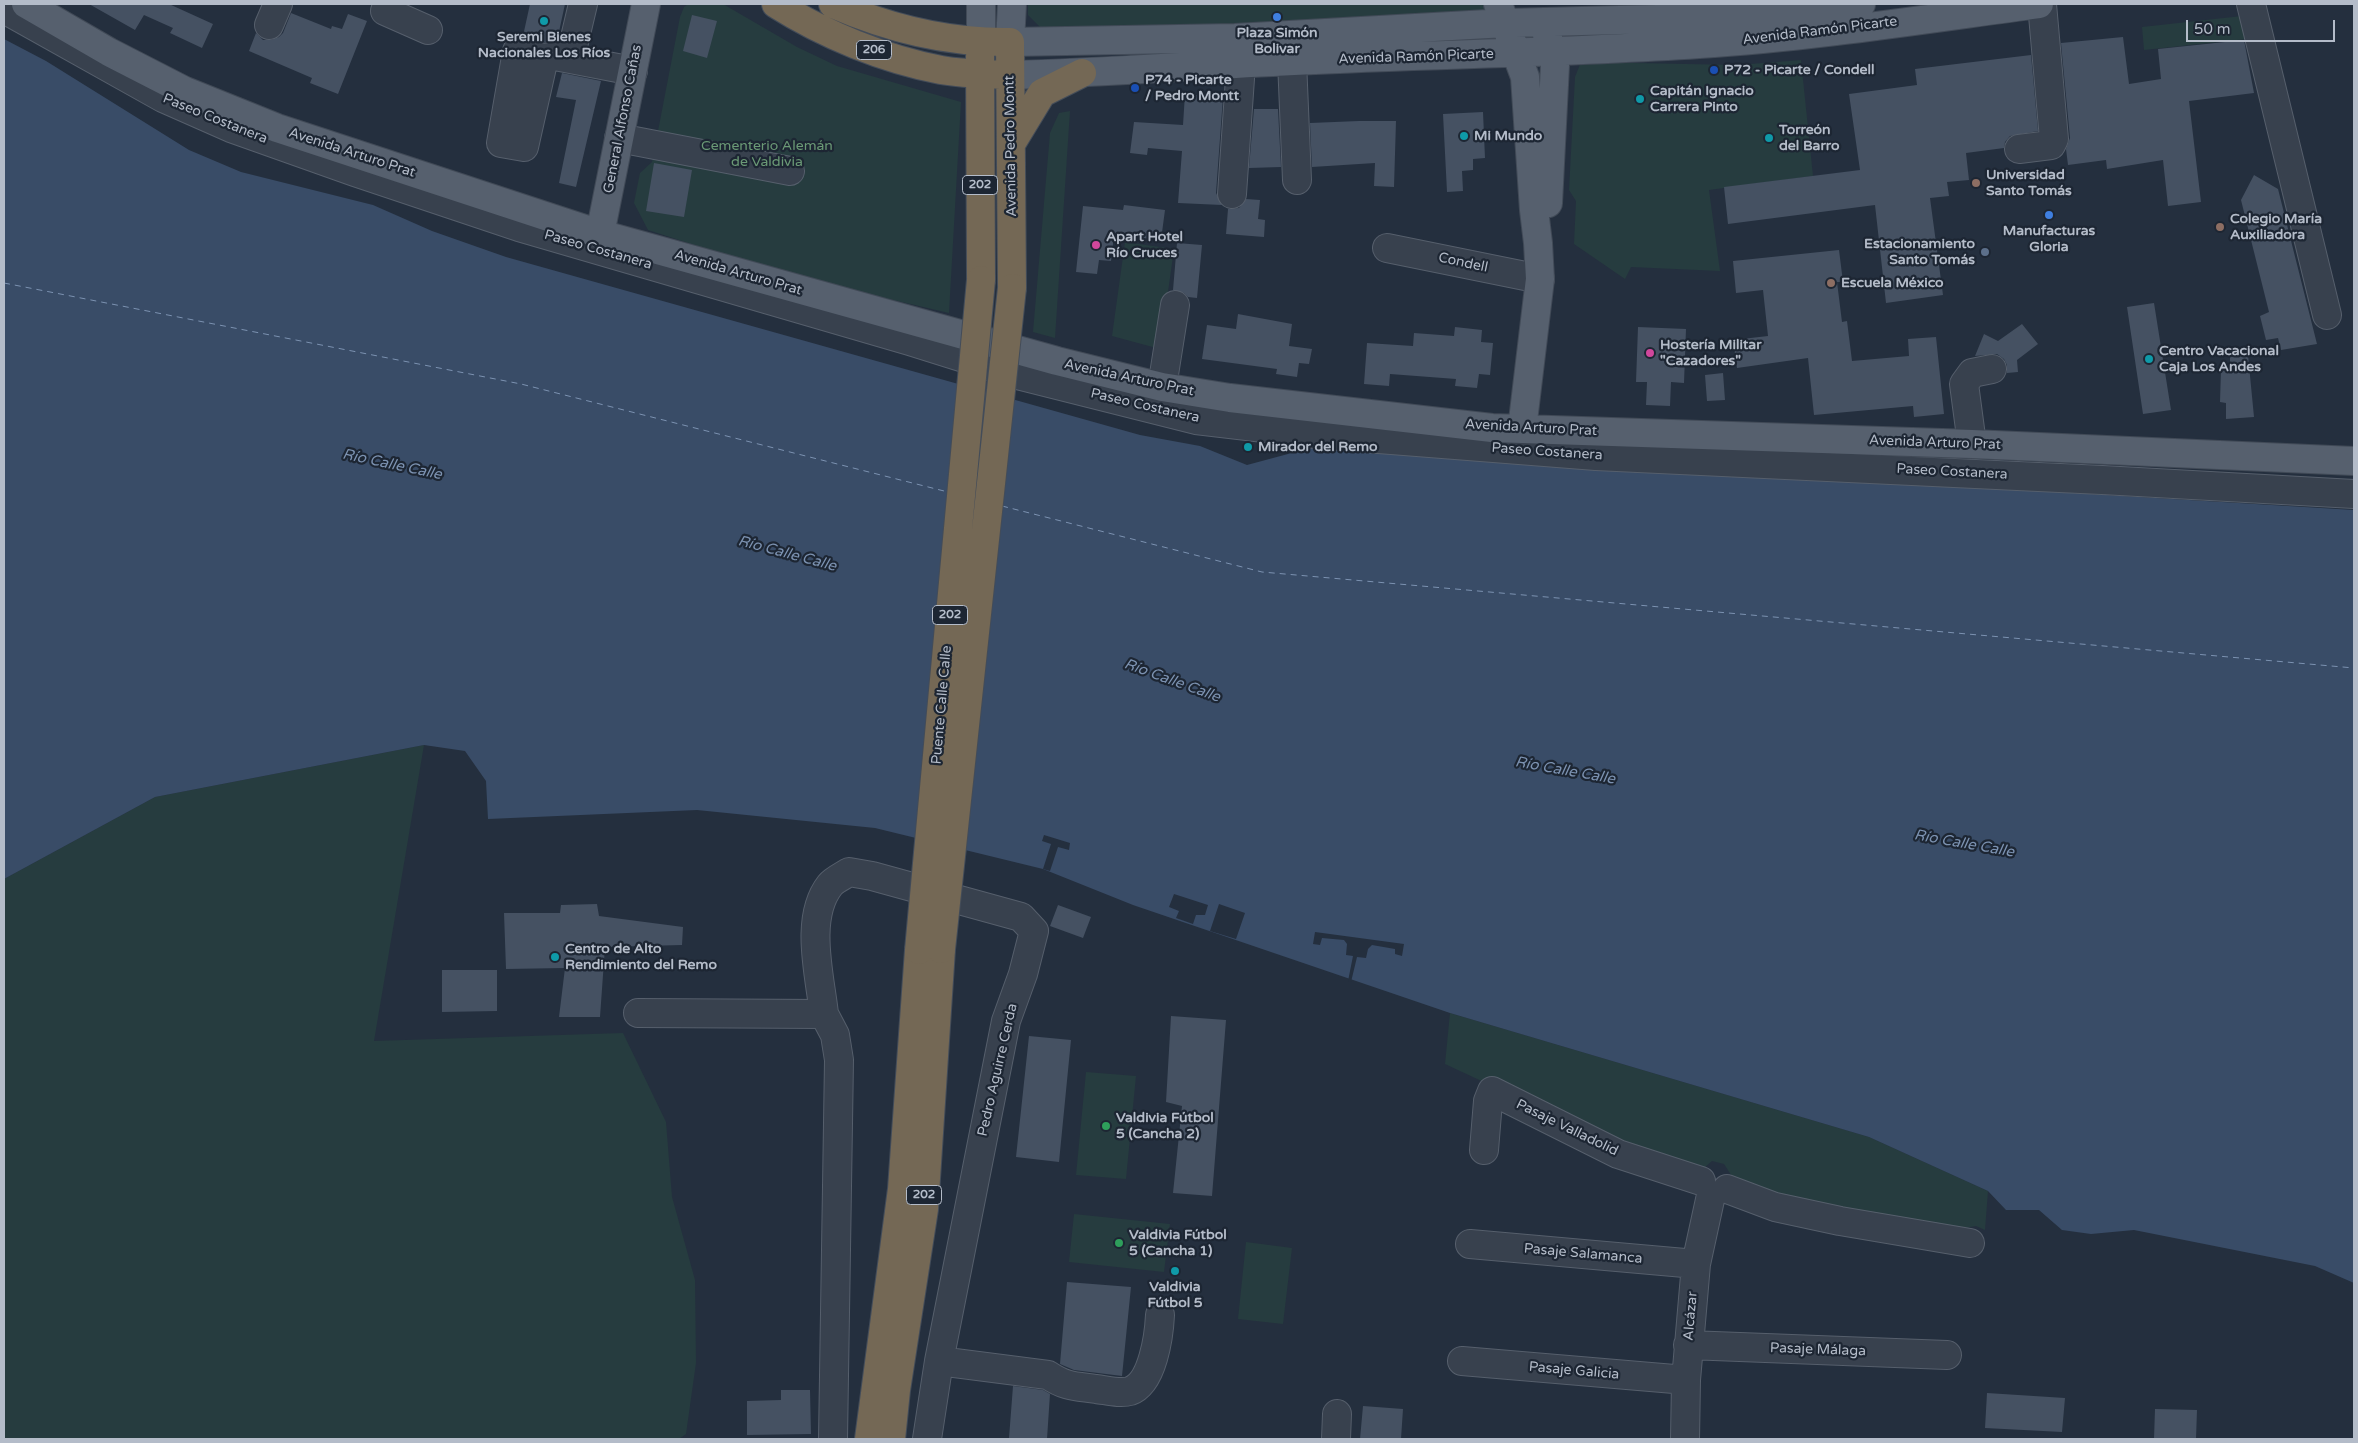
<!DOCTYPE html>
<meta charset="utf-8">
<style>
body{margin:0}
#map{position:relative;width:2358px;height:1443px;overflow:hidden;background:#242f3e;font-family:"Varela Round",sans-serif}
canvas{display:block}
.frame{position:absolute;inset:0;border:5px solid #b4bcc9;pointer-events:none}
.scale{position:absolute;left:2186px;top:20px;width:149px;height:22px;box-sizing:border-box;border:2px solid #b4bcc9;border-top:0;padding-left:6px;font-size:15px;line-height:18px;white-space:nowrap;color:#b4bcc9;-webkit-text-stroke:4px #1d2633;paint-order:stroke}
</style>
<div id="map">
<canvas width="2358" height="1443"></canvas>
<div class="frame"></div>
<div class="scale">50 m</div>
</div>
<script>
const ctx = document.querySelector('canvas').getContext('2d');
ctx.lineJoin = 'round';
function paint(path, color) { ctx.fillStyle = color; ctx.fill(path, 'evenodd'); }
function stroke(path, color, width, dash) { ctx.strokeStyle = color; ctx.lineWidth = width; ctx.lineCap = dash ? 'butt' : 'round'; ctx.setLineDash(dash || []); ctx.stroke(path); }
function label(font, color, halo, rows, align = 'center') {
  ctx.font = font + ' "Varela Round",sans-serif'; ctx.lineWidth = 4.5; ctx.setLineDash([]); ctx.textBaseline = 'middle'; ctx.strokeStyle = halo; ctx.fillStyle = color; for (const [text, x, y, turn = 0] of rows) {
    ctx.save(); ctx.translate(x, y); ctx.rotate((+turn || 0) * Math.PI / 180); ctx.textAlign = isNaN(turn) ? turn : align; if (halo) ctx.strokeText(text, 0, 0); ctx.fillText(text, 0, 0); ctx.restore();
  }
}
paint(new Path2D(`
 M 688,4 L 723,4 L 797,47 L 837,66 L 961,102 L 949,313 L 794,277 L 648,230 L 634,203 L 640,173 L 652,162 L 680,17 L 684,7 Z
 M 1028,4 L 1486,4 L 1482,15 L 1445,20 L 1042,29 L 1028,15 Z
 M 2242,16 L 2247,39 L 2144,50 L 2142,27 Z
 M 1801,60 L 1813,176 L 1709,190 L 1720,271 L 1631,267 L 1625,279 L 1574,244 L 1576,201 L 1569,190 L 1575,77 L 1581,62 L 1738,65 Z
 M 1070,111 L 1055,338 L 1033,332 L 1050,133 L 1059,113 Z
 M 1125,242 L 1174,249 L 1160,349 L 1112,336 Z
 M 424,745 L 374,1041 L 623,1033 L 666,1122 L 672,1197 L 695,1280 L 696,1363 L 686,1434 L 679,1439 L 4,1439 L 4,879 L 155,797 Z
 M 1450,1013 L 1869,1137 L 1988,1191 L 1985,1230 L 1976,1226 L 1959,1229 L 1816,1210 L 1735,1181 L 1724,1164 L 1712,1161 L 1704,1168 L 1634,1152 L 1445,1064 Z
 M 1086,1072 L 1136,1076 L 1126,1179 L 1076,1175 Z
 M 1074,1214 L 1170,1224 L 1164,1272 L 1069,1262 Z
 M 1246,1242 L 1292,1248 L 1283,1324 L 1238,1319 Z`), '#263c3f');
paint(new Path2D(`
 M 4,39 L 46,61 L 189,150 L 241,172 L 373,205 L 432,231 L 506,257 L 1140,435 L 1200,446 L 1247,465 L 1314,447 L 2354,510 L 2354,1283 L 2315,1266 L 2134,1230 L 2091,1234 L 2062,1230 L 2039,1210 L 2006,1210 L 1988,1191 L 1869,1137 L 1450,1013 L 1133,905 L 1043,869 L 875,828 L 697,810 L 488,819 L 486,781 L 465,751 L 424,745 L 155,797 L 4,879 Z`), '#394c67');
paint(new Path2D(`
 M 1044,835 L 1070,843 L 1069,850 L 1058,847 L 1050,871 L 1043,869 L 1051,844 L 1042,841 Z
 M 1174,894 L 1208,905 L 1205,915 L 1196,915 L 1193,924 L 1176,918 L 1179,911 L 1169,907 Z
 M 1219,904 L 1245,913 L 1236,939 L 1210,931 Z
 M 1315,932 L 1404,944 L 1402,956 L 1395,954 L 1395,949 L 1372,945 L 1368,949 L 1366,958 L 1357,957 L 1351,982 L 1348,981 L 1353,956 L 1346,955 L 1347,944 L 1344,940 L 1322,938 L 1320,945 L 1313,944 Z`), '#242f3e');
stroke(new Path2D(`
 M 4,283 L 521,384 L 948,492
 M 1002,506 L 1262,572 L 2354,668`), '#7c92b1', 1, [6, 5]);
paint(new Path2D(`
 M 89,4 L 169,4 L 213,24 L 202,48 L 170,33 L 173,28 L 144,15 L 135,30 Z
 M 530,4 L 565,4 L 557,41 L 545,42 L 523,36 Z
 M 291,13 L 331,29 L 332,26 L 342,29 L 348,14 L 367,21 L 338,94 L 310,83 L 312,78 L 249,51 L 256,33 L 263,40 L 271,40 L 279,37 L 283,33 Z
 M 692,15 L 717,21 L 707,58 L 683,51 Z
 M 2123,37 L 2129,84 L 2161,79 L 2158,49 L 2244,40 L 2254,93 L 2189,101 L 2201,202 L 2168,206 L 2163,160 L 2107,169 L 2106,160 L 2068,165 L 2066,149 L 2070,138 L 2061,43 Z
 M 2031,55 L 2038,131 L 2010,136 L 2005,142 L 2004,148 L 1966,153 L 1969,180 L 1947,182 L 1949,196 L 1930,198 L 1943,295 L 1886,303 L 1875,205 L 1728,224 L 1724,187 L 1860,170 L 1849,94 L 1917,85 L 1915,69 Z
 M 562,73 L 601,81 L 576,187 L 559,183 L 576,100 L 556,97 Z
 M 1185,94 L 1223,97 L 1216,193 L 1222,205 L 1178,203 L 1182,151 L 1148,148 L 1147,155 L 1130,153 L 1134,122 L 1183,125 Z
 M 1254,109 L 1278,109 L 1281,167 L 1249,168 Z
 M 1483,112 L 1485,158 L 1473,159 L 1473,170 L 1462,171 L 1463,191 L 1447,192 L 1443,114 Z
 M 1359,121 L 1396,121 L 1394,187 L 1374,186 L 1375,163 L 1312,167 L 1310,123 Z
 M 654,163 L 692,170 L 684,217 L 646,211 Z
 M 2254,175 L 2278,189 L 2317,344 L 2281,350 L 2278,338 L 2266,340 L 2260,316 L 2269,312 L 2241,200 Z
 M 1246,199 L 1260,200 L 1258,219 L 1265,220 L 1264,237 L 1226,234 L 1228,209 L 1239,208 Z
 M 1124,205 L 1165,210 L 1161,240 L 1114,235 L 1111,261 L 1099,260 L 1097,274 L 1076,272 L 1083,206 L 1123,210 Z
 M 1177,243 L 1202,245 L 1197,298 L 1188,297 L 1184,293 L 1173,290 Z
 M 1839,250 L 1843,282 L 1837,282 L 1842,322 L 1847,321 L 1852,361 L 1909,356 L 1908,339 L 1936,337 L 1944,414 L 1914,417 L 1913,406 L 1814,415 L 1808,358 L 1737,368 L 1733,340 L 1768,336 L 1763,290 L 1736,293 L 1733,261 Z
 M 2154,303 L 2171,410 L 2143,414 L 2127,307 Z
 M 1238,314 L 1292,324 L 1289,346 L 1312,349 L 1309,364 L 1299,363 L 1297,377 L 1276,374 L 1277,369 L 1202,359 L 1207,325 L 1236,329 Z
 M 2022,324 L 2038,344 L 2017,360 L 2018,372 L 2007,373 L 2007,365 L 2004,359 L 1997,354 L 1975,356 L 1984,334 L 1998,341 Z
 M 1455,327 L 1482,330 L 1481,342 L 1493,343 L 1490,375 L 1479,374 L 1477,388 L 1455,386 L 1456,379 L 1390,374 L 1389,386 L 1364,384 L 1367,343 L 1413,346 L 1414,333 L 1454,336 Z
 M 1638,327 L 1686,329 L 1684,383 L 1671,382 L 1670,406 L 1646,405 L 1647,382 L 1636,382 Z
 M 2248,355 L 2254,417 L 2226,419 L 2226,403 L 2220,402 L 2221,369 L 2230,368 L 2230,356 Z
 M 1723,373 L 1725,400 L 1707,401 L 1705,375 Z
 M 597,904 L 599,916 L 683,927 L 682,945 L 605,947 L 600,1017 L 559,1017 L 565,968 L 506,969 L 504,913 L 560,913 L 561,905 Z
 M 1058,905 L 1091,917 L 1083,938 L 1050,926 Z
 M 442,970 L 497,970 L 497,1011 L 442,1012 Z
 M 1171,1016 L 1226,1020 L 1212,1196 L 1173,1193 L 1182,1106 L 1166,1102 Z
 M 1029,1036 L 1071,1040 L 1059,1162 L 1016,1157 Z
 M 1067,1282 L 1131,1287 L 1122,1376 L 1074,1370 L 1060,1364 Z
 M 1013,1386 L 1043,1390 L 1050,1394 L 1047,1439 L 1009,1438 Z
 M 781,1390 L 810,1390 L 811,1434 L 747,1435 L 747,1401 L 781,1400 Z
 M 1987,1393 L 2065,1398 L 2062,1432 L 1985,1428 Z
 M 1363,1406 L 1403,1409 L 1401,1439 L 1360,1439 Z
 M 2155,1409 L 2197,1410 L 2196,1439 L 2154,1439 Z`), '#455162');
const minor = new Path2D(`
 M 388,4 L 385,11 L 428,30
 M 2251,4 L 2327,315
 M 4,9 L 163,98 L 231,128 L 355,172 L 519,227 L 910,341 L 1021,376 L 1196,420 L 1315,434 L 1596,456 L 2102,480 L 2354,494
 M 269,25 L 278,4
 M 544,58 L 517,51 L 501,143 L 524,147 L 544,58 L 555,56 L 633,71
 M 570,59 L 583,4
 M 1292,61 L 1297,180
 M 619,138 L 790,171
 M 2019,149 L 2051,145 L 2054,139 L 2042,4
 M 1232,194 L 1241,64
 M 1387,248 L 1540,279
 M 1162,387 L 1175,305
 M 1972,444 L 1964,384 L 1972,373 L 1992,369
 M 638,1013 L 824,1014 L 835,1035 L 839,1060 L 833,1439
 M 824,1014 C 820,976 804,918 830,885 C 834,880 843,876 849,872 L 872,876 L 1021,917 L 1034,931 L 1023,974 L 1006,1021 L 939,1361 L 927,1439
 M 1484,1150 L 1488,1101 L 1492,1091 L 1618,1154 L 1701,1181
 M 1727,1189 L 1775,1207 L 1840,1221 L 1970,1243
 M 1470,1244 L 1696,1264
 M 1688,1345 L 1947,1355
 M 939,1361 L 1048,1375 C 1066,1387 1075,1386 1096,1389 C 1106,1390 1120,1394 1130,1391 C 1153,1383 1159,1335 1160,1315
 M 1462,1361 L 1686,1380
 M 1336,1439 L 1337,1414
 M 1685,1439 L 1686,1380 L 1696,1264 L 1711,1195`);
const major = new Path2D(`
 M 26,4 L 109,52 L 185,91 L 277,128 L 600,234 L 1057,361 L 1162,387 L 1230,398 L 1492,428 L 1972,444 L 2354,461
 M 1012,4 L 1010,42 L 1235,38 L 1506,23 L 1695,18 L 1861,4
 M 1498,4 L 1525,77 L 1534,210 L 1538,243 L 1540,279 L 1522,429
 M 1547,35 L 1555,65 L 1548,203
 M 981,42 L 981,4
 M 1010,75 C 1105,73 1199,65 1294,61 C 1429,54 1564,53 1699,44 C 1812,37 1926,19 2039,4
 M 600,234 L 646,4`);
const highway = new Path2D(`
 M 776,4 C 825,35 884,59 941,70 C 964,74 987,74 1010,75
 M 833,4 C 890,29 948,43 1010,42 L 1012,288
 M 980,56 L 981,280
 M 1011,144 L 1042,93 L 1082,73
 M 869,1439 L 902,1189 L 919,950
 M 891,1439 L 896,1390 L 924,1209 L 941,949`);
stroke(minor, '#565f6c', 30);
stroke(major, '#414a57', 30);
stroke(highway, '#434c59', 30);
stroke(minor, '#38414e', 28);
stroke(major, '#56606e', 28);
stroke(highway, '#746855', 28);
const highwayBridge = new Path2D(`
 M 941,949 L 1012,288
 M 919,950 L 981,280`);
stroke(highwayBridge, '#434c59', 30, []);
stroke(highwayBridge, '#746855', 28);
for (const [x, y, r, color] of [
 [1277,17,5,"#3f7fe0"],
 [544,21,5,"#0f9aa8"],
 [1714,70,5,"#1a4fb4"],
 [1135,88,5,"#1a4fb4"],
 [1640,99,5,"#0f9aa8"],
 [1464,136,5,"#0f9aa8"],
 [1769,138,5,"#0f9aa8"],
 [1976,183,5,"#8d6e63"],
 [2049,215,5,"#3f7fe0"],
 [2220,227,5,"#8d6e63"],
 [1096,245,5,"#d1479c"],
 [1985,252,5,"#5c6f8a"],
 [1831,283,5,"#8d6e63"],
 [1650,353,5,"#d1479c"],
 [2149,359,5,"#0f9aa8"],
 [1248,447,5,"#0f9aa8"],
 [555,957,5,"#0f9aa8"],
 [1106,1126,5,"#2e9e5b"],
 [1119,1243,5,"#2e9e5b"],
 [1175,1271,5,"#0f9aa8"]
]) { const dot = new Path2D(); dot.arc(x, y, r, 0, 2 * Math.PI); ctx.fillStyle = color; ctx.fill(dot); stroke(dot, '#1d2633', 2); }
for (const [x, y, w] of [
 [874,50,35],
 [980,185,35],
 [950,615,35],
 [924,1195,35]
]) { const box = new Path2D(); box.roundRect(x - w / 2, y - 9.5, w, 19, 4); ctx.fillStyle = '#1d2633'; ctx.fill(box); stroke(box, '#b4bcc9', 1); }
label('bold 12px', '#b4bcc9', null, [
 ["206",874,50],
 ["202",980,185],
 ["202",950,615],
 ["202",924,1195]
]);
label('14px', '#b4bcc9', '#1d2633', [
 ["Avenida Ramón Picarte",1820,31,-7],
 ["Avenida Ramón Picarte",1416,57,-2],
 ["Paseo Costanera",215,119,22],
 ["General Alfonso Cañas",623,119,-79],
 ["Avenida Pedro Montt",1011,146,-91],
 ["Avenida Arturo Prat",352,153,18],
 ["Paseo Costanera",598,250,16],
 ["Condell",1463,263,12],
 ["Avenida Arturo Prat",738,273,16],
 ["Avenida Arturo Prat",1129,378,12],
 ["Paseo Costanera",1145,406,13],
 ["Avenida Arturo Prat",1531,428,3],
 ["Avenida Arturo Prat",1935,443,2],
 ["Paseo Costanera",1547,452,4],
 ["Paseo Costanera",1952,472,3],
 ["Puente Calle Calle",942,705,-85],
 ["Pedro Aguirre Cerda",998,1070,-77],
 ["Pasaje Valladolid",1567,1128,26],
 ["Pasaje Salamanca",1583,1254,5],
 ["Alcázar",1691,1316,-85],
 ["Pasaje Málaga",1818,1350,2],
 ["Pasaje Galicia",1574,1371,5]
]);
label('bold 14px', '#b4bcc9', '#1d2633', [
 ["Plaza Simón",1277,33,"center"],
 ["Bolivar",1277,49,"center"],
 ["Seremi Bienes",544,37,"center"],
 ["Nacionales Los Ríos",544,53,"center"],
 ["P72 - Picarte / Condell",1724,70],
 ["P74 - Picarte",1145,80],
 ["/ Pedro Montt",1145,96],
 ["Capitán Ignacio",1650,91],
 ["Carrera Pinto",1650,107],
 ["Torreón",1779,130],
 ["del Barro",1779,146],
 ["Mi Mundo",1474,136],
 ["Universidad",1986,175],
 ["Santo Tomás",1986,191],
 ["Colegio María",2230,219],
 ["Auxiliadora",2230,235],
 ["Manufacturas",2049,231,"center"],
 ["Gloria",2049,247,"center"],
 ["Apart Hotel",1106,237],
 ["Río Cruces",1106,253],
 ["Estacionamiento",1975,244,"right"],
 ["Santo Tomás",1975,260,"right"],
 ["Escuela México",1841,283],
 ["Hostería Militar",1660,345],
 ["\"Cazadores\"",1660,361],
 ["Centro Vacacional",2159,351],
 ["Caja Los Andes",2159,367],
 ["Mirador del Remo",1258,447],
 ["Centro de Alto",565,949],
 ["Rendimiento del Remo",565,965],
 ["Valdivia Fútbol",1116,1118],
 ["5 (Cancha 2)",1116,1134],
 ["Valdivia Fútbol",1129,1235],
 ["5 (Cancha 1)",1129,1251],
 ["Valdivia",1175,1287,"center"],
 ["Fútbol 5",1175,1303,"center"]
], 'left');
label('14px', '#6b9a76', '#1d2633', [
 ["Cementerio Alemán",767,146],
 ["de Valdivia",767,162]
]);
label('italic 15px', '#7c92b1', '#1d2633', [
 ["Río Calle Calle",392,465,12],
 ["Río Calle Calle",787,554,15],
 ["Río Calle Calle",1172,681,20],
 ["Río Calle Calle",1565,771,10],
 ["Río Calle Calle",1964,844,10]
]);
</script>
